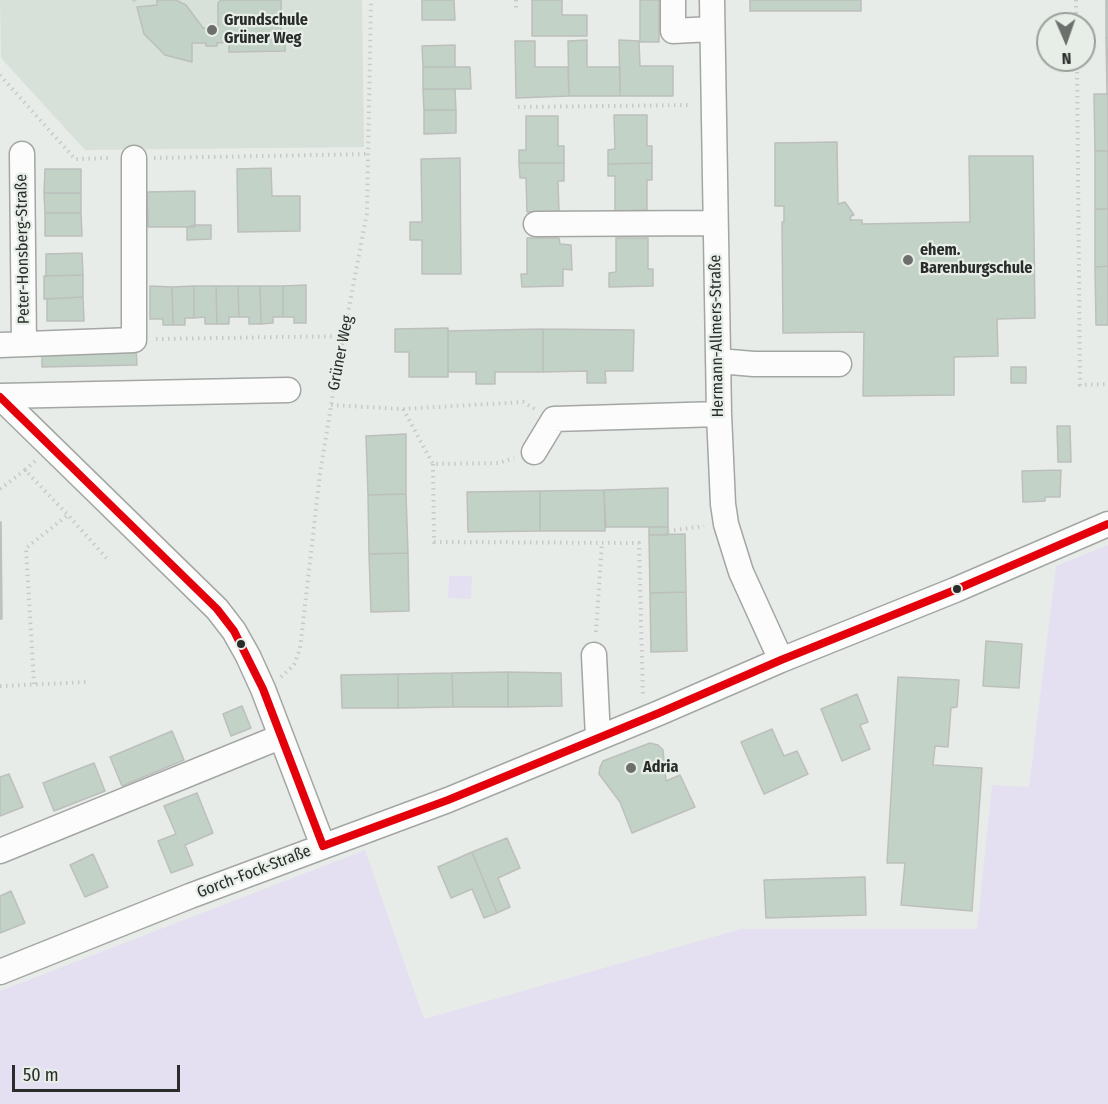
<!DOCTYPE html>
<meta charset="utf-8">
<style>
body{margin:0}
#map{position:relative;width:1108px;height:1104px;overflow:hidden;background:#e8ece8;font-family:"Fira Sans Condensed",sans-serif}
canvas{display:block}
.north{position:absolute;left:1036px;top:12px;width:60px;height:60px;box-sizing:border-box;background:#e6eee7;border:2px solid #9aa09b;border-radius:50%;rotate:178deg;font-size:16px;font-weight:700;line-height:24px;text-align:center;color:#292c2a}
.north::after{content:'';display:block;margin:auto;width:21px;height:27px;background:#6c6f6c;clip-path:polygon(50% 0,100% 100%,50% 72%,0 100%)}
.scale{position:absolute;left:12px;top:1065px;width:168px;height:27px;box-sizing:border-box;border:3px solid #292c2a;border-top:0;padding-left:8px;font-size:18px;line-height:21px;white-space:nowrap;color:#292c2a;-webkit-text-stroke:4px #e6eee7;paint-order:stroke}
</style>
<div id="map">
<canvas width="1108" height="1104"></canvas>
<div class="north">N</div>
<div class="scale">50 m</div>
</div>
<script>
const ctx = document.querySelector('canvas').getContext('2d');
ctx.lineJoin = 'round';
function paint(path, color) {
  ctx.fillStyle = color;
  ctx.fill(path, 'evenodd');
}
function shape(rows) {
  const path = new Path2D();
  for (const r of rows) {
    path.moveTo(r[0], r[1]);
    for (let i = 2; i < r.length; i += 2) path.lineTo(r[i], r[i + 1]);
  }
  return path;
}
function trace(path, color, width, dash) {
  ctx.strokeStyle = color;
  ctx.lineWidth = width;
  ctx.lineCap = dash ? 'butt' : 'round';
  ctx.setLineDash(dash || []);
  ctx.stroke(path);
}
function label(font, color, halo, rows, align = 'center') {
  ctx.font = font + ' "Fira Sans Condensed",sans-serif';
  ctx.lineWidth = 4.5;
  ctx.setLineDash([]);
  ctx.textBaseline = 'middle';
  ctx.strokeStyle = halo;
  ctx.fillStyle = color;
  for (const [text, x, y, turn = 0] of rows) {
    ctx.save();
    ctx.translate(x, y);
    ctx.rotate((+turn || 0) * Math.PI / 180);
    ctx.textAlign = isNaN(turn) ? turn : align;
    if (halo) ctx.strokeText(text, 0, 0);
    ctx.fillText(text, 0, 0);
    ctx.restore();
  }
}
paint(shape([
 [0,0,362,0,364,147,85,150,1,58]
]), '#d7e0d9');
paint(shape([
 [1108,545,1108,1104,0,1104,0,991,365,850,424,1019,741,929,977,929,992,785,1029,787,1056,566],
 [449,576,472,576,471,599,448,598]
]), '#e5e0f1');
const building = shape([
 [157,0,176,0,186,5,203,28,218,28,218,3,221,0,281,0,281,32,285,35,285,51,229,52,229,42,217,43,217,46,206,46,206,43,192,43,192,62,165,55,144,34,137,7,157,5,157,0],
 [422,0,454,0,455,20,422,20,422,0],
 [532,0,562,0,562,15,587,15,587,36,532,36,532,0],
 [640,0,659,0,659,42,640,42,640,0],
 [750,0,861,0,861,11,750,11,750,0],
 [1106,0,1108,0,1108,38,1106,38,1106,0],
 [1106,38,1108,38,1107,94,1106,38],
 [587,40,587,67,620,67,620,96,569,96,568,41,587,40],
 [619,40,639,41,640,66,673,66,673,96,620,96,619,40],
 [515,41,535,41,535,67,568,67,569,96,516,98,515,41],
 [455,45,455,67,423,67,422,46,455,45],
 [423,67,470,67,471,89,423,89,423,67],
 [423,89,455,89,456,110,424,110,423,89],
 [1094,94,1108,94,1108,151,1095,151,1094,94],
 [424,110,456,110,456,133,424,134,424,110],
 [614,115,647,115,647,146,652,146,652,163,608,164,608,150,615,149,614,115],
 [526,116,558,116,558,146,564,146,564,163,519,163,519,150,526,150,526,116],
 [837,142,838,204,845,202,854,215,851,216,850,220,862,220,862,224,970,222,969,156,1033,156,1035,318,997,319,998,356,954,357,954,395,863,396,864,332,783,333,782,222,784,222,784,206,775,206,775,143,837,142],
 [1095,151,1108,151,1108,209,1095,209,1095,151],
 [460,158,461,274,422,274,422,240,410,240,410,222,422,222,421,159,460,158],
 [519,163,564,163,564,181,558,181,559,212,527,212,526,178,520,178,519,163],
 [652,163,652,180,647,180,647,210,615,211,615,176,608,176,608,164,652,163],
 [271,168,272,196,300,196,300,231,238,232,237,169,271,168],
 [45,169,81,169,81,193,44,193,45,169],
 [195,191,195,227,148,227,147,192,195,191],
 [44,193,81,193,81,213,45,213,44,193],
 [1095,209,1108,209,1108,266,1095,267,1095,209],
 [45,213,81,213,82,236,45,236,45,213],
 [196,225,211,225,211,239,187,240,187,227,196,225],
 [527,238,559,238,560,244,571,245,572,270,563,269,563,286,522,287,521,274,527,274,527,238],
 [616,238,648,238,648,269,653,269,653,286,609,287,609,273,616,272,616,238],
 [82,253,83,275,46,276,46,254,82,253],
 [1108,266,1108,325,1096,325,1095,267,1108,266],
 [83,275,83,297,44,299,44,276,83,275],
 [306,285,306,323,294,323,294,317,283,317,283,286,306,285],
 [150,286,172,287,173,325,163,325,163,319,150,319,150,286],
 [194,286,216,286,217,324,205,324,205,317,194,318,194,286],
 [194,286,194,318,185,318,185,325,173,325,172,287,194,286],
 [216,286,238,286,239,317,229,317,229,324,217,324,216,286],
 [238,286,260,286,261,324,249,324,249,317,239,317,238,286],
 [260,286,283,286,283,317,273,317,273,323,261,324,260,286],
 [83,297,84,321,47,321,47,299,83,297],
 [448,328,448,377,409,377,409,352,395,352,395,329,448,328],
 [543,329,543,372,495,372,495,384,476,384,476,372,448,372,448,331,543,329],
 [543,329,634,330,633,371,605,371,606,383,587,383,587,371,543,372,543,329],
 [136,347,137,365,42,367,42,349,136,347],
 [1011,367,1026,367,1026,383,1011,383,1011,367],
 [1057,426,1070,426,1071,462,1058,462,1057,426],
 [406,434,406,494,368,495,366,436,406,434],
 [1061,470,1060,497,1045,497,1045,501,1023,502,1022,471,1061,470],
 [668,488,668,527,606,527,604,490,668,488],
 [604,490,605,531,540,531,540,491,604,490],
 [540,491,540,531,468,532,467,492,540,491],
 [406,494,408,553,369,554,368,495,406,494],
 [1,522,2,619,0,619,0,522,1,522],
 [649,527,668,527,668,535,649,535,649,527],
 [685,534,686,592,650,593,649,535,685,534],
 [408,553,409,611,371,612,369,554,408,553],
 [686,592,687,651,651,652,650,593,686,592],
 [986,641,1022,644,1019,688,983,686,986,641],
 [508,672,561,673,562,706,508,707,508,672],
 [508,672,508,707,453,707,452,673,508,672],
 [452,673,453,707,398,708,398,674,452,673],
 [398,674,398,708,342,708,341,675,398,674],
 [898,677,959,680,957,707,951,708,948,747,935,746,933,765,982,768,972,911,901,905,905,863,887,863,898,677],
 [857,694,868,722,860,725,870,749,842,761,821,709,857,694],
 [242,706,251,728,231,736,223,714,242,706],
 [772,729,784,756,797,751,808,774,764,794,741,742,772,729],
 [172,731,184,760,122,786,110,757,172,731],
 [650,743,658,745,663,750,666,781,680,775,695,807,632,833,620,802,599,774,600,767,603,761,650,743],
 [94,763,105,791,54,811,43,783,94,763],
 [9,774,23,807,0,816,0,777,9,774],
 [197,793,213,833,185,845,193,865,171,873,158,841,176,834,164,806,197,793],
 [507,838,520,868,498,878,510,907,497,913,472,852,507,838],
 [472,852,497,913,484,918,472,889,451,898,438,867,472,852],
 [93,854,108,887,85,897,70,865,93,854],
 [865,877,866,915,766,918,764,880,865,877],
 [11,891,25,923,0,933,0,896,11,891]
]);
paint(building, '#c3d2c6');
trace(building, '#bcbfbc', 1.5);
const minor = shape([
 [673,0,673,31,712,29],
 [712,0,719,414,723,504,726,524,741,572,781,660],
 [22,154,24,344],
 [536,224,715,223],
 [0,345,134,340,134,158],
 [718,361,754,364,839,364],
 [0,396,288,390],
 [0,397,217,609,234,631,248,656,263,689,323,846],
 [534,452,554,419,719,414],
 [594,655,598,738],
 [0,851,280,737],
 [0,972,190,896,448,800,659,713,781,660,955,590,1108,524]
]);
trace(minor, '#a3a6a3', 27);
trace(shape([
 [134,0,134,2],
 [516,0,516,11],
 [1076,0,1076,24],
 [1077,60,1080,385,1108,384],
 [0,75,75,159,111,158],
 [518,107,692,105],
 [154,158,370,154],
 [156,339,344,336],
 [331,405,403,409,523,402,535,409],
 [403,409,433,464,499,463,514,458],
 [433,464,434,542,639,543,643,696],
 [25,470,35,461],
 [0,489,25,470,68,515],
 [668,531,704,526],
 [596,632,602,543],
 [281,677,294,665,300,649,320,474,335,381,367,213,371,0],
 [34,684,26,548,68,515,109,561],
 [0,686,87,682]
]), '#c9c9c9', 4, [1.5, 4.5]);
trace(minor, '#fcfcfc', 24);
trace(shape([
 [0,397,217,609,234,631,263,689,323,846],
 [323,846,448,800,659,713,781,660,955,590,1108,524]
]), '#e3000b', 8);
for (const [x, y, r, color] of [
 [212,30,6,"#6c6f6c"],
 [908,260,6,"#6c6f6c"],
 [957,589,5,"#292c2a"],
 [241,644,5,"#292c2a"],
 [631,768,6,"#6c6f6c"]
]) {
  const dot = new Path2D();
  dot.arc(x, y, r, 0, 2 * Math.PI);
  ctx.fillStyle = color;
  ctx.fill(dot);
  trace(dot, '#e6eee7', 2);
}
label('bold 16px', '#292c2a', '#e6eee7', [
 ["Grundschule",224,21],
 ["Grüner Weg",224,39],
 ["ehem.",920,251],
 ["Barenburgschule",920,269],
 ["Adria",643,768]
], 'left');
label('16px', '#292c2a', '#e6eee7', [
 ["Peter-Honsberg-Straße",23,249,-91],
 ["Hermann-Allmers-Straße",717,336,-91],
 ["Grüner Weg",341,353,-79],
 ["Gorch-Fock-Straße",254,872,-21]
]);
</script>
